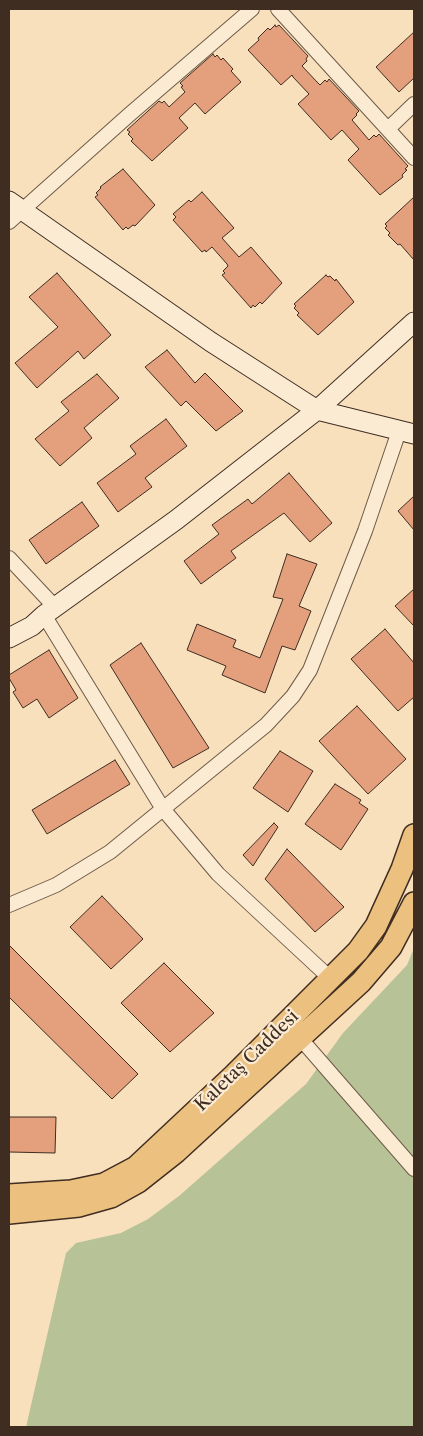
<!DOCTYPE html>
<meta charset="utf-8">
<style>
body{margin:0}
#map{position:relative;width:423px;height:1436px;overflow:hidden;background:#f9e0bc;font-family:"Libre Caslon Text",serif}
canvas{display:block}
.frame{position:absolute;inset:0;border:10px solid #3f2d22;pointer-events:none}
</style>
<div id="map">
<canvas width="423" height="1436"></canvas>
<div class="frame"></div>
</div>
<script>
const ctx = document.querySelector('canvas').getContext('2d');
ctx.lineJoin = 'round';
function paint(path, color) {
  ctx.fillStyle = color;
  ctx.fill(path, 'evenodd');
}
function shape(rows) {
  const path = new Path2D();
  for (const r of rows) {
    path.moveTo(r[0], r[1]);
    for (let i = 2; i < r.length; i += 2) path.lineTo(r[i], r[i + 1]);
  }
  return path;
}
function trace(path, color, width, dash) {
  ctx.strokeStyle = color;
  ctx.lineWidth = width;
  ctx.lineCap = dash ? 'butt' : 'round';
  ctx.setLineDash(dash || []);
  ctx.stroke(path);
}
function label(font, color, halo, rows, align = 'center') {
  ctx.font = font + ' "Libre Caslon Text",serif';
  ctx.lineWidth = 4.5;
  ctx.setLineDash([]);
  ctx.textBaseline = 'middle';
  ctx.strokeStyle = halo;
  ctx.fillStyle = color;
  for (const [text, x, y, turn = 0] of rows) {
    ctx.save();
    ctx.translate(x, y);
    ctx.rotate((+turn || 0) * Math.PI / 180);
    ctx.textAlign = isNaN(turn) ? turn : align;
    if (halo) ctx.strokeText(text, 0, 0);
    ctx.fillText(text, 0, 0);
    ctx.restore();
  }
}
paint(shape([
 [414,948,414,1427,26,1427,66,1253,76,1243,121,1233,148,1219,179,1196,306,1084,343,1033,407,965]
]), '#b7c396');
const building = shape([
 [275,25,276,27,279,25,308,56,306,59,307,61,302,66,318,83,320,85,325,80,327,82,329,79,359,111,356,114,357,115,352,120,369,140,374,135,376,137,379,134,408,166,405,169,407,170,402,175,403,177,380,195,348,160,359,149,342,130,331,140,298,104,309,94,293,77,292,75,281,85,248,50,259,40,258,38,268,28,270,30,275,25],
 [414,32,414,78,399,92,376,67,414,32],
 [213,54,215,57,217,55,221,60,223,58,233,69,231,71,241,82,205,114,195,103,179,118,188,128,152,161,131,141,133,139,128,134,130,132,127,130,159,101,162,103,164,101,169,107,185,92,181,87,183,86,180,83,213,54],
 [123,169,155,205,135,226,133,225,128,229,126,227,123,230,95,197,98,195,96,193,101,188,100,187,123,169],
 [202,192,234,228,222,238,239,257,251,247,282,283,262,304,260,302,255,307,253,305,251,308,222,275,225,273,223,271,228,266,227,264,212,247,206,252,205,250,202,252,173,220,176,217,173,214,189,200,191,202,202,192],
 [414,197,414,260,400,244,398,245,388,235,390,233,385,228,387,226,385,224,414,197],
 [57,273,111,335,84,359,78,351,37,388,15,363,58,327,29,297,57,273],
 [326,275,328,277,330,276,335,281,336,279,354,302,318,335,297,315,299,313,294,308,296,306,294,304,326,275],
 [167,350,195,383,205,373,243,411,216,431,186,401,181,406,145,367,167,350],
 [97,374,119,398,84,428,92,438,60,466,35,439,69,411,61,402,97,374],
 [166,419,187,446,145,478,152,487,118,512,97,483,136,454,130,446,166,419],
 [289,473,332,523,310,542,284,513,231,551,236,558,201,584,184,561,219,534,212,525,248,499,252,504,289,473],
 [414,496,414,530,398,511,414,496],
 [82,502,99,526,46,564,29,540,82,502],
 [287,554,317,564,299,606,311,611,295,650,282,646,265,693,222,675,226,666,187,650,197,624,236,640,233,647,260,658,283,599,273,597,287,554],
 [414,589,414,626,395,606,414,589],
 [385,629,414,663,414,697,398,711,351,659,385,629],
 [141,643,209,748,173,768,110,665,141,643],
 [49,650,78,698,49,718,37,699,23,708,13,692,16,690,9,678,9,675,49,650],
 [357,706,406,759,368,794,319,741,357,706],
 [280,751,313,771,288,812,253,788,280,751],
 [115,760,130,784,47,834,32,810,115,760],
 [335,784,361,800,359,803,368,809,341,850,305,824,335,784],
 [274,823,278,827,253,866,243,855,274,823],
 [287,849,344,907,315,932,265,879,287,849],
 [102,896,143,939,111,969,70,927,102,896],
 [9,945,138,1074,112,1099,9,997,9,945],
 [164,963,214,1013,170,1052,121,1003,164,963],
 [9,1117,56,1117,55,1153,9,1152,9,1117]
]);
paint(building, '#e49f7d');
trace(building, '#3f2d22', 1);
const street = shape([
 [278,9,414,158],
 [388,129,414,104],
 [9,222,130,114,252,9],
 [9,558,55,607],
 [44,615,163,809,218,874,331,979],
 [9,905,56,885,110,852,266,725,293,696,310,670,365,531,399,431],
 [300,1038,414,1169]
]);
const secondary = shape([
 [9,201,211,342,317,410,414,434],
 [9,638,32,626,44,615,176,520,317,410,414,322]
]);
const primary = shape([
 [9,1195,71,1191,104,1184,136,1167,233,1076,358,951,376,926,402,869,414,835],
 [9,1213,79,1206,111,1197,138,1182,176,1152,361,982,391,947,414,903]
]);
trace(street, '#6e5a48', 16);
trace(secondary, '#3f2d22', 21);
trace(primary, '#3f2d22', 24);
trace(street, '#fbebd3', 14);
trace(secondary, '#fbebd3', 19);
trace(primary, '#ecc07e', 21);
label('18px', '#3f2d22', '#fbebd3', [
 ["Kaletaş Caddesi",247,1061,-44]
]);
</script>
